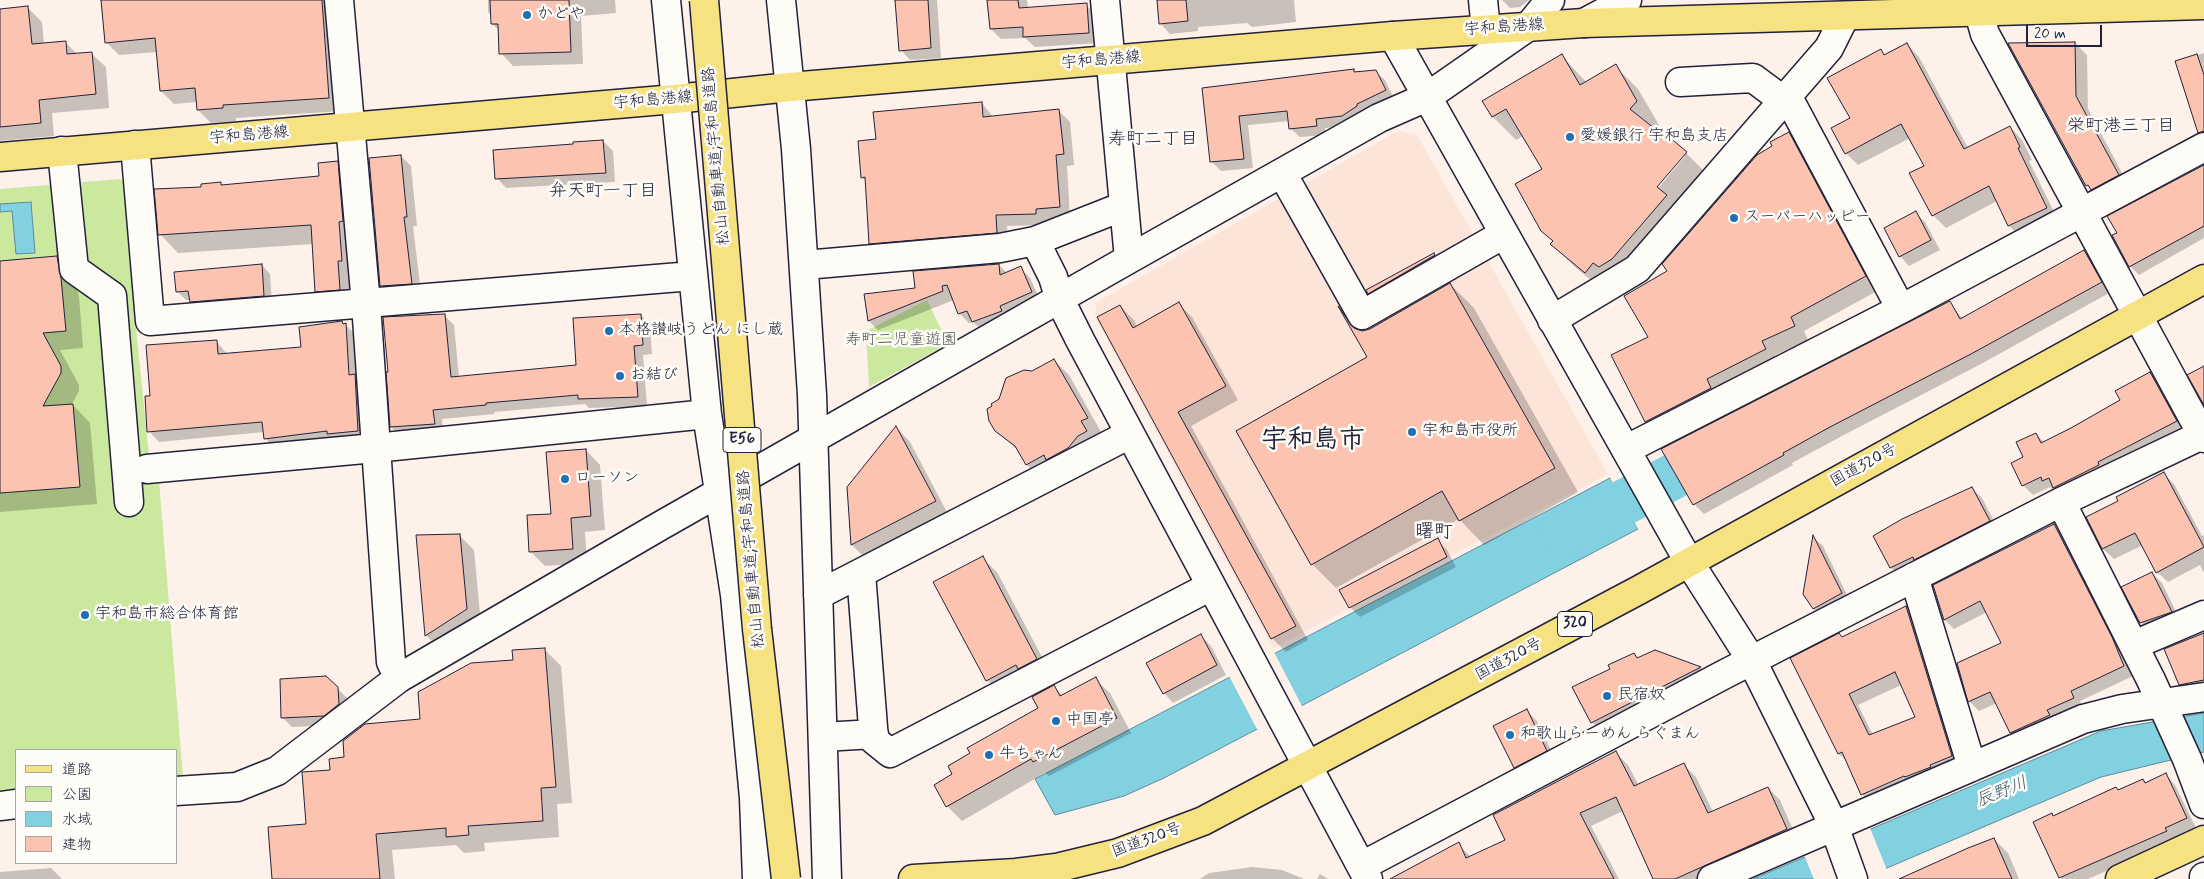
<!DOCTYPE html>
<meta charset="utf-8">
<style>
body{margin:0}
#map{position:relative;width:2204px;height:879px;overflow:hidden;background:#fdf1e9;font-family:Mynerve,"Klee One",sans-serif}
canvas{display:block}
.legend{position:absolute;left:15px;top:749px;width:162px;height:115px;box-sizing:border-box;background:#fdfcf7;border:1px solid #a5a5ac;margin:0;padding:6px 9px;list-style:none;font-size:15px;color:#22223b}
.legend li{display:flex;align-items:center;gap:10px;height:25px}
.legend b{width:25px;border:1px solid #a5a5ac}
.scale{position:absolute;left:2026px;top:25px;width:76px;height:22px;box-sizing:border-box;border:2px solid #22223b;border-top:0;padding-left:6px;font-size:15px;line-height:18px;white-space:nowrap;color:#22223b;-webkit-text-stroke:4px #fdfcf7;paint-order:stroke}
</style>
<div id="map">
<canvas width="2204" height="879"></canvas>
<ul class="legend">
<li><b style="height:6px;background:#f7e281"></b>道路</li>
<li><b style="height:14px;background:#cbe89f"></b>公園</li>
<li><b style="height:14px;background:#82d1e0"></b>水域</li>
<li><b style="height:14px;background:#fcc4b0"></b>建物</li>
</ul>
<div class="scale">20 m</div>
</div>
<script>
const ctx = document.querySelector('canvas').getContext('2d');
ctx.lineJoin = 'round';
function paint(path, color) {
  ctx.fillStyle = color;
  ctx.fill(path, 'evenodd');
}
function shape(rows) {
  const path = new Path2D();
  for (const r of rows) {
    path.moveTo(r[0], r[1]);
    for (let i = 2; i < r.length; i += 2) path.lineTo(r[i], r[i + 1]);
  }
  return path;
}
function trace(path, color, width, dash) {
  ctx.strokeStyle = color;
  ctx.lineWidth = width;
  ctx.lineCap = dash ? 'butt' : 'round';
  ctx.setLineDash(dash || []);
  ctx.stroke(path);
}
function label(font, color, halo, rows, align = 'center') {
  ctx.font = font + ' Mynerve,"Klee One",sans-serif';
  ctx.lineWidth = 5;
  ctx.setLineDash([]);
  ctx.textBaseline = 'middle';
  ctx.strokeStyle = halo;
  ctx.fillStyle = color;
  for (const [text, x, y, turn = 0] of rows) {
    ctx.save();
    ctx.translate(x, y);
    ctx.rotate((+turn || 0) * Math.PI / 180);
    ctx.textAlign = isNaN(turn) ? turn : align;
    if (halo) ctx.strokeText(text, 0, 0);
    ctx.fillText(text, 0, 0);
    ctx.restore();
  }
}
paint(shape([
 [1398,131,1417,135,1608,474,1273,648,1095,317,1097,302]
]), '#fde4d8');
paint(shape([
 [120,179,127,185,137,338,149,456,159,480,183,778,176,779,176,750,16,750,16,792,0,794,0,189],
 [927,300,948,344,869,387,866,331]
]), '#cbe89f');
const water = shape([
 [31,202,35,253,16,254,12,211,0,212,0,204,31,202],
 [1610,478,1638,529,1164,778,1124,796,1055,815,1035,779,1610,478],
 [2204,713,2204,752,2101,777,1861,879,1753,879,2101,731,2204,713]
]);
paint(water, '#82d1e0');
trace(water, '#5c8b9e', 1);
paint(shape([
 [1612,477,1640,528,1638,529,1610,478],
 [1273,650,1303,708,1258,731,1228,674],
 [1870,828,1887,870,1864,879,1814,879,1804,855]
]), '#fdf1e9');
paint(shape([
 [103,0,334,0,342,111,236,118,236,121,211,123,198,110,197,102,174,104,161,91,157,52,119,55,106,42],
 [488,0,615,0,616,13,581,16,583,64,513,66,501,53,500,31,492,24,492,16,488,12],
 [897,0,937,0,941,58,910,60,901,50],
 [989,0,1027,0,1028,9,1086,5,1097,15,1099,43,1035,47,1025,38,1001,39,991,29],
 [1158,0,1294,0,1296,22,1252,27,1247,23,1198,27,1198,31,1170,34,1160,23],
 [1502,0,1529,0,1520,7,1510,8],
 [28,8,42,22,44,44,65,42,78,55,92,54,106,67,109,108,52,113,54,136,0,141,0,11],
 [2075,43,2087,55,2088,109,2130,188,2100,198,2087,185,2010,44],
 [1907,44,1919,57,1968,148,2010,127,2022,140,2032,160,2029,161,2058,220,2022,238,2009,226,1997,201,1946,228,1933,215,1925,167,1910,138,1858,165,1846,153,1852,118,1881,51,1886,56],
 [2204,53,2204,130,2176,62],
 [1562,56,1587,83,1615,66,1638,89,1659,125,1654,130,1686,153,1709,176,1609,295,1575,267,1552,244,1554,242,1542,231,1544,170,1523,136,1516,140,1493,117,1484,101],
 [1683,155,1685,156,1654,193,1652,191],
 [1375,71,1385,80,1394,99,1352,125,1325,128,1326,135,1300,137,1290,128,1290,121,1248,125,1253,168,1221,171,1211,161,1203,89,1320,73],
 [982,103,993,117,1058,110,1070,122,1074,165,1067,166,1070,218,1047,220,1047,225,1007,226,1008,244,881,255,870,243,866,181,862,177,877,140],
 [1789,133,1802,147,1879,290,1804,331,1808,340,1775,355,1779,363,1660,435,1646,422,1613,355,1650,337,1668,272],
 [603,141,613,151,615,182,506,188,497,178,574,145],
 [401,156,411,166,417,226,413,226,421,293,391,295,381,286],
 [337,162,356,181,358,308,335,310,317,291,313,244,178,253,160,234,203,188,221,184,224,186,320,177],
 [2204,166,2204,238,2139,275,2130,266,2118,233],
 [1916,213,1925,222,1940,250,1909,266,1900,256],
 [2084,252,2094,262,2111,292,1981,364,1840,437,1792,463,1793,465,1704,514,1694,504,1949,302,1963,319],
 [1433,254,1452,273,1388,312,1369,293],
 [56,257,74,275,79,297,83,348,60,350,79,385,79,391,72,404,90,423,97,504,0,512,0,262],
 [262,265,270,274,272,304,199,310,191,300,186,300,178,292],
 [999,265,1007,273,1020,268,1030,278,1041,302,983,331,973,322,969,323,959,313,954,300,878,330,869,321,865,295,916,289],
 [1450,284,1474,308,1578,492,1484,545,1459,519,1336,588,1312,564,1368,357,1343,313,1362,332,1370,330],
 [1179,304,1192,317,1238,400,1191,426,1308,640,1286,652,1272,638,1099,318,1120,306,1134,320,1137,327],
 [444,315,454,325,459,377,577,366,641,315,650,325,652,354,643,355,647,406,589,408,585,404,494,412,495,414,442,419,443,433,401,436,391,427],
 [342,322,356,335,368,441,275,448,265,438,264,432,159,442,149,431,152,397,216,341,227,354,302,348],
 [1054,360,1069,375,1101,432,1095,436,1100,446,1041,479,1027,465,1020,452,996,431,1000,400,1032,372],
 [2150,373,2160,383,2186,431,2064,497,2056,489,2053,490,2050,487,2033,495,2023,485,2025,458,2036,434,2044,442,2122,400],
 [896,427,910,442,949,516,866,559,852,545,848,487],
 [586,450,600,465,605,530,585,532,587,563,545,566,530,551],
 [2164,474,2174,484,2202,536,2204,535,2204,573,2200,565,2168,582,2157,572,2143,545,2114,559,2103,549,2088,518,2120,502],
 [1972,488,1982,498,1999,531,1901,577,1891,568,1875,536],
 [2054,526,2064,536,2121,648,2133,676,2080,701,2083,708,2021,742,2011,733,1997,703,1979,711,1969,701,2003,643,1987,612,1954,629,1945,620,1934,586],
 [459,535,474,550,481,624,440,650,426,635],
 [1814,538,1823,546,1851,603,1823,618,1814,609],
 [1437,540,1447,550,1456,567,1360,617,1350,607],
 [982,558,997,572,1051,674,1001,694,987,680],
 [2152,573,2162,583,2181,622,2151,632,2141,622],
 [1906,607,1917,618,1962,766,1873,805,1862,794,1849,763,1839,754,1792,659,1843,638],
 [1901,685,1916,718,1873,735,1858,705],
 [2204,633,2204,692,2191,695,2180,684],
 [1201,636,1211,646,1226,675,1173,703,1164,693],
 [544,649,561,666,572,803,557,804,559,837,484,843,485,851,464,853,456,845,392,850,395,879,273,879,307,825,332,771,346,759,421,720,514,661],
 [1655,651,1701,668,1709,676,1600,731,1592,722,1611,669,1634,655,1638,659],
 [1095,679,1110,693,1131,733,1049,776,1045,773,962,821,947,806,1040,708,1054,687,1063,696],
 [337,688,347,698,348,714,334,725,292,727,282,717],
 [1527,711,1537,721,1556,761,1524,777,1515,767],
 [1616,753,1628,765,1639,786,1684,765,1696,777,1713,812,1768,788,1780,800,1798,841,1713,879,1654,879,1623,811,1591,826,1619,879,1405,879,1458,844,1471,857,1506,841],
 [2166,775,2175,785,2196,828,2174,838,2176,841,2088,879,2062,879,2060,877,2052,815,2054,817,2143,780,2147,784],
 [1994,839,2008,853,2019,879,1902,879],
 [1252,867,1282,870,1304,879,1200,879,1209,873],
 [51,868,62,879,0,879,0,872],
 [1320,874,1328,879,1317,879]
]), '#0003');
trace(shape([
 [1566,533,1674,476]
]), '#82d1e0', 46);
const building = shape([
 [101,0,322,0,329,98,223,105,223,108,197,110,195,88,160,91,155,38,105,43,101,0],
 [490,0,569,0,571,52,499,54,498,24,491,24,490,0],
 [895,0,928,0,931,48,899,51,895,0],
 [987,0,1018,0,1019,8,1087,3,1089,33,1023,37,1023,27,990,29,987,0],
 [1157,0,1186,0,1188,21,1159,24,1157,0],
 [28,6,32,44,66,41,67,54,92,52,96,94,39,100,41,123,0,127,0,9,28,6],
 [2075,42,2076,96,2119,175,2091,190,2088,185,2086,186,2008,43,2075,42],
 [1907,43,1964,149,2010,126,2020,147,2018,148,2047,208,2008,226,1989,186,1932,216,1909,173,1924,166,1901,124,1845,154,1831,128,1850,118,1827,78,1881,49,1884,55,1907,43],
 [1562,54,1580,85,1616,64,1637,101,1630,109,1665,137,1667,135,1687,152,1657,187,1667,195,1612,259,1599,267,1593,263,1585,273,1550,244,1553,241,1541,231,1515,184,1542,169,1506,109,1492,117,1482,101,1562,54],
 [2197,54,2204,75,2204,131,2198,133,2175,61,2197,54],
 [1354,69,1354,72,1376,70,1386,90,1357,104,1357,106,1342,116,1316,119,1317,126,1289,129,1287,111,1239,116,1244,159,1210,162,1202,88,1354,69],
 [982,102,983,117,1059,109,1064,154,1056,155,1060,207,1036,209,1036,214,996,215,997,233,869,244,865,177,861,178,858,141,876,139,873,112,982,102],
 [1789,132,1866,276,1791,317,1795,326,1762,341,1766,349,1707,379,1711,388,1645,422,1611,355,1648,337,1624,296,1667,271,1662,264,1757,155,1772,146,1770,142,1789,132],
 [603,140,606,173,495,179,493,150,573,144,573,142,603,140],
 [401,155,407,217,404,217,412,284,380,286,369,158,401,155],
 [338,161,343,221,339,222,342,261,338,261,340,290,315,292,311,225,158,235,154,189,201,187,201,184,221,182,221,185,319,176,318,163,338,161],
 [2204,165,2204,226,2129,267,2112,235,2117,233,2107,216,2204,165],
 [1916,211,1931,240,1899,257,1884,228,1916,211],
 [2084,250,2102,282,1971,354,1830,427,1783,453,1784,455,1693,505,1661,449,1950,301,1960,319,2084,250],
 [1434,253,1435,255,1368,294,1366,290,1434,253],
 [57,256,61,278,66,331,43,333,61,366,61,373,43,406,73,404,80,487,0,493,0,261,57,256],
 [262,264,264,296,190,302,188,291,176,292,174,272,262,264],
 [999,264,1000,275,1021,266,1032,292,1000,306,1002,311,972,322,967,311,958,314,947,285,942,286,943,291,868,321,864,294,915,288,913,271,999,264],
 [1450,283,1555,468,1459,521,1442,491,1311,565,1236,431,1367,357,1338,306,1354,328,1362,331,1370,329,1450,283],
 [1179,302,1226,386,1178,412,1296,626,1271,639,1097,317,1120,305,1133,328,1179,302],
 [445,314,451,377,576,365,573,318,641,314,643,345,634,346,638,397,578,399,578,395,486,403,486,405,433,410,435,424,390,427,386,372,388,372,383,317,445,314],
 [342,321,343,324,346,323,349,375,355,374,358,431,327,434,327,431,264,439,262,422,147,432,145,396,150,396,146,345,217,340,218,354,301,347,299,327,342,321],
 [1054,359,1088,418,1081,421,1087,431,1078,436,1068,448,1046,460,1044,455,1026,465,1015,446,995,431,989,421,987,409,992,406,991,404,999,399,1006,378,1024,370,1032,371,1054,359],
 [2204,366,2204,405,2187,375,2204,366],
 [2150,372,2177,421,2098,462,2099,465,2053,488,2049,478,2042,481,2041,477,2022,486,2011,463,2023,457,2016,442,2036,433,2041,443,2071,428,2120,400,2115,391,2150,372],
 [896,426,936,501,851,545,847,487,896,426],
 [586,449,591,516,571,518,573,549,529,552,527,515,551,514,546,452,586,449],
 [2164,472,2204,547,2156,573,2135,533,2102,549,2086,517,2118,501,2116,497,2164,472],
 [1972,487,1990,521,1914,560,1913,557,1890,568,1873,536,1902,519,1972,487],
 [2054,524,2112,637,2124,666,2071,691,2074,698,2047,710,2050,715,2010,733,1990,692,1968,702,1957,663,2001,643,1980,601,1944,620,1933,585,2054,524],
 [460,534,467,609,425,636,416,535,460,534],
 [1813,535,1842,593,1813,609,1803,594,1813,535],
 [1438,538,1447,557,1349,608,1339,590,1438,538],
 [983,556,1037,659,1018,669,1016,665,986,681,933,582,983,556],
 [2152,572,2172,612,2140,623,2121,587,2152,572],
 [1906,606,1952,756,1930,765,1931,767,1905,777,1904,776,1861,795,1842,752,1838,754,1790,658,1839,633,1842,637,1906,606],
 [1895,672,1915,717,1869,735,1849,694,1895,672],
 [2204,633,2204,680,2179,685,2164,649,2204,633],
 [1201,634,1217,665,1163,694,1146,663,1201,634],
 [545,648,556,787,541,788,543,821,468,826,469,835,446,837,446,828,376,834,380,879,272,879,268,827,306,824,302,772,330,770,329,759,344,757,343,741,365,724,420,719,418,692,471,663,513,660,512,650,545,648],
 [1655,650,1701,667,1591,723,1572,687,1610,669,1608,665,1634,653,1637,658,1655,650],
 [326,676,338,687,339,704,324,716,281,718,280,679,326,676],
 [1096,677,1117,718,1033,762,1031,759,946,807,934,785,952,774,948,766,970,753,967,748,1038,708,1032,697,1054,685,1060,696,1096,677],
 [1527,709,1547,751,1514,768,1493,726,1527,709],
 [1616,751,1634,786,1684,763,1708,813,1768,787,1787,829,1675,879,1653,879,1616,797,1580,813,1614,879,1390,879,1459,842,1466,858,1505,840,1493,815,1616,751],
 [2166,773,2187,818,2165,828,2167,831,2059,878,2033,822,2052,813,2053,816,2116,787,2118,790,2143,779,2145,783,2166,773],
 [1994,838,2012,879,1899,879,1968,848,1994,838]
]);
paint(building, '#fcc4b0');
trace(building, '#22223b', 1);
const minor = shape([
 [339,0,366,304,391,662,399,678],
 [666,0,707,414,735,595,754,798,757,879],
 [781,0,796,149,812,395,827,879],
 [1105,0,1129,259],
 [1483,0,1486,30],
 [1979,13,1985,34,2204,438],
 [1584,23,1627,0],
 [1393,36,1689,562,1752,661,1834,826,1853,879],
 [1680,82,1753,78,1784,101],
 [1788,97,1901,309],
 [135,145,150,321,692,276],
 [62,151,74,269,112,296,129,502],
 [1282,173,1362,315,1504,234],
 [1035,241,1053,277,1060,300,1080,340,1368,879],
 [805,265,1000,248,1035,241,1124,206],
 [1552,320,1637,269,1829,48,1845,16],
 [1627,449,1901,309,2204,147],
 [147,469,375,448,707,414],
 [2061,502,2151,680,2187,759,2204,804],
 [861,573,874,740,890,753,1211,586],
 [1914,577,1972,767],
 [818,595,1130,434],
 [2134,645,2204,615],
 [823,737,874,734],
 [176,791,237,787,277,771,399,678,660,526,1129,259,1379,118,1427,97,1529,26,1550,0],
 [0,806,16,804],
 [1362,866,1725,674,2061,502,2204,434],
 [1712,879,2083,719,2122,709,2204,697],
 [2204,879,2204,877]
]);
const major = shape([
 [0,157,675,99,790,87,1393,36,1584,23,2204,5],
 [2120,879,2204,840]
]);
const highway = shape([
 [913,879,1016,873,1056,868,1118,853,1203,821,1639,590,2204,279]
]);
trace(minor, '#22223b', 31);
trace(major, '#22223b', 31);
trace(highway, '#22223b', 31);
trace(minor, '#fdfcf7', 28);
trace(major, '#f7e281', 28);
trace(highway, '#f7e281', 28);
const highwayBridge = shape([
 [704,0,757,629,786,879]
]);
trace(highwayBridge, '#22223b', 31, []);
trace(highwayBridge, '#f7e281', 28);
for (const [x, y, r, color] of [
 [527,15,5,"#1f6fb2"],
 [1570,137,5,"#1f6fb2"],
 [1734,218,5,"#1f6fb2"],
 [609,331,5,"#1f6fb2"],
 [620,376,5,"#1f6fb2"],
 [1412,432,5,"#1f6fb2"],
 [565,479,5,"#1f6fb2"],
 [85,615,5,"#1f6fb2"],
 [1607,696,5,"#1f6fb2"],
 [1056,721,5,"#1f6fb2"],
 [1510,735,5,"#1f6fb2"],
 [989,755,5,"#1f6fb2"]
]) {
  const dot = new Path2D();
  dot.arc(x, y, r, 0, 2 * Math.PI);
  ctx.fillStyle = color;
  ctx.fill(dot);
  trace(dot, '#fdfcf7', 2);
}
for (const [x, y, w] of [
 [742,440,38],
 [1575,624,35]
]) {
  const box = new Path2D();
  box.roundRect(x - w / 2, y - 12.5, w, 25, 4);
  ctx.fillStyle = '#fdfcf7';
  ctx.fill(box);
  trace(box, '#22223b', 1);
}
label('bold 15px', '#22223b', null, [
 ["E56",742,440],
 ["320",1575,624]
]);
label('16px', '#22223b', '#fdfcf7', [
 ["かどや",537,15],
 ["愛媛銀行 宇和島支店",1580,137],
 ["スーパーハッピー",1744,218],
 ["本格讃岐うどん にし蔵",619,331],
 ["お結び",630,376],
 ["宇和島市役所",1422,432],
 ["ローソン",575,479],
 ["宇和島市総合体育館",95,615],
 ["民宿奴",1617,696],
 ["中国亭",1066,721],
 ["和歌山らーめん らぐまん",1520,735],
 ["牛ちゃん",999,755]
], 'left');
label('16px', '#22223b', '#fdfcf7', [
 ["宇和島港線",1504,28,-4],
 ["宇和島港線",1101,61,-5],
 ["宇和島港線",653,101,-5],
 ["宇和島港線",249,136,-5],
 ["松山自動車道;宇和島道路",717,156,-95],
 ["国道320号",1864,466,-29],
 ["松山自動車道;宇和島道路",752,559,-95],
 ["国道320号",1509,660,-28],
 ["国道320号",1147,841,-20]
]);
label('16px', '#555d59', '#fdfcf7', [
 ["寿町二児童遊園",901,341]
]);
label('18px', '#22223b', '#fdfcf7', [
 ["栄町港三丁目",2121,127],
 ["寿町二丁目",1153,140],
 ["弁天町一丁目",603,192]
]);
label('italic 18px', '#445f75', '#fdfcf7', [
 ["辰野川",2002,793,-22]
]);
label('19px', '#22223b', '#fdfcf7', [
 ["曙町",1434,533]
]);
label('bold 26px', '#22223b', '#fdfcf7', [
 ["宇和島市",1313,442]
]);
</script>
